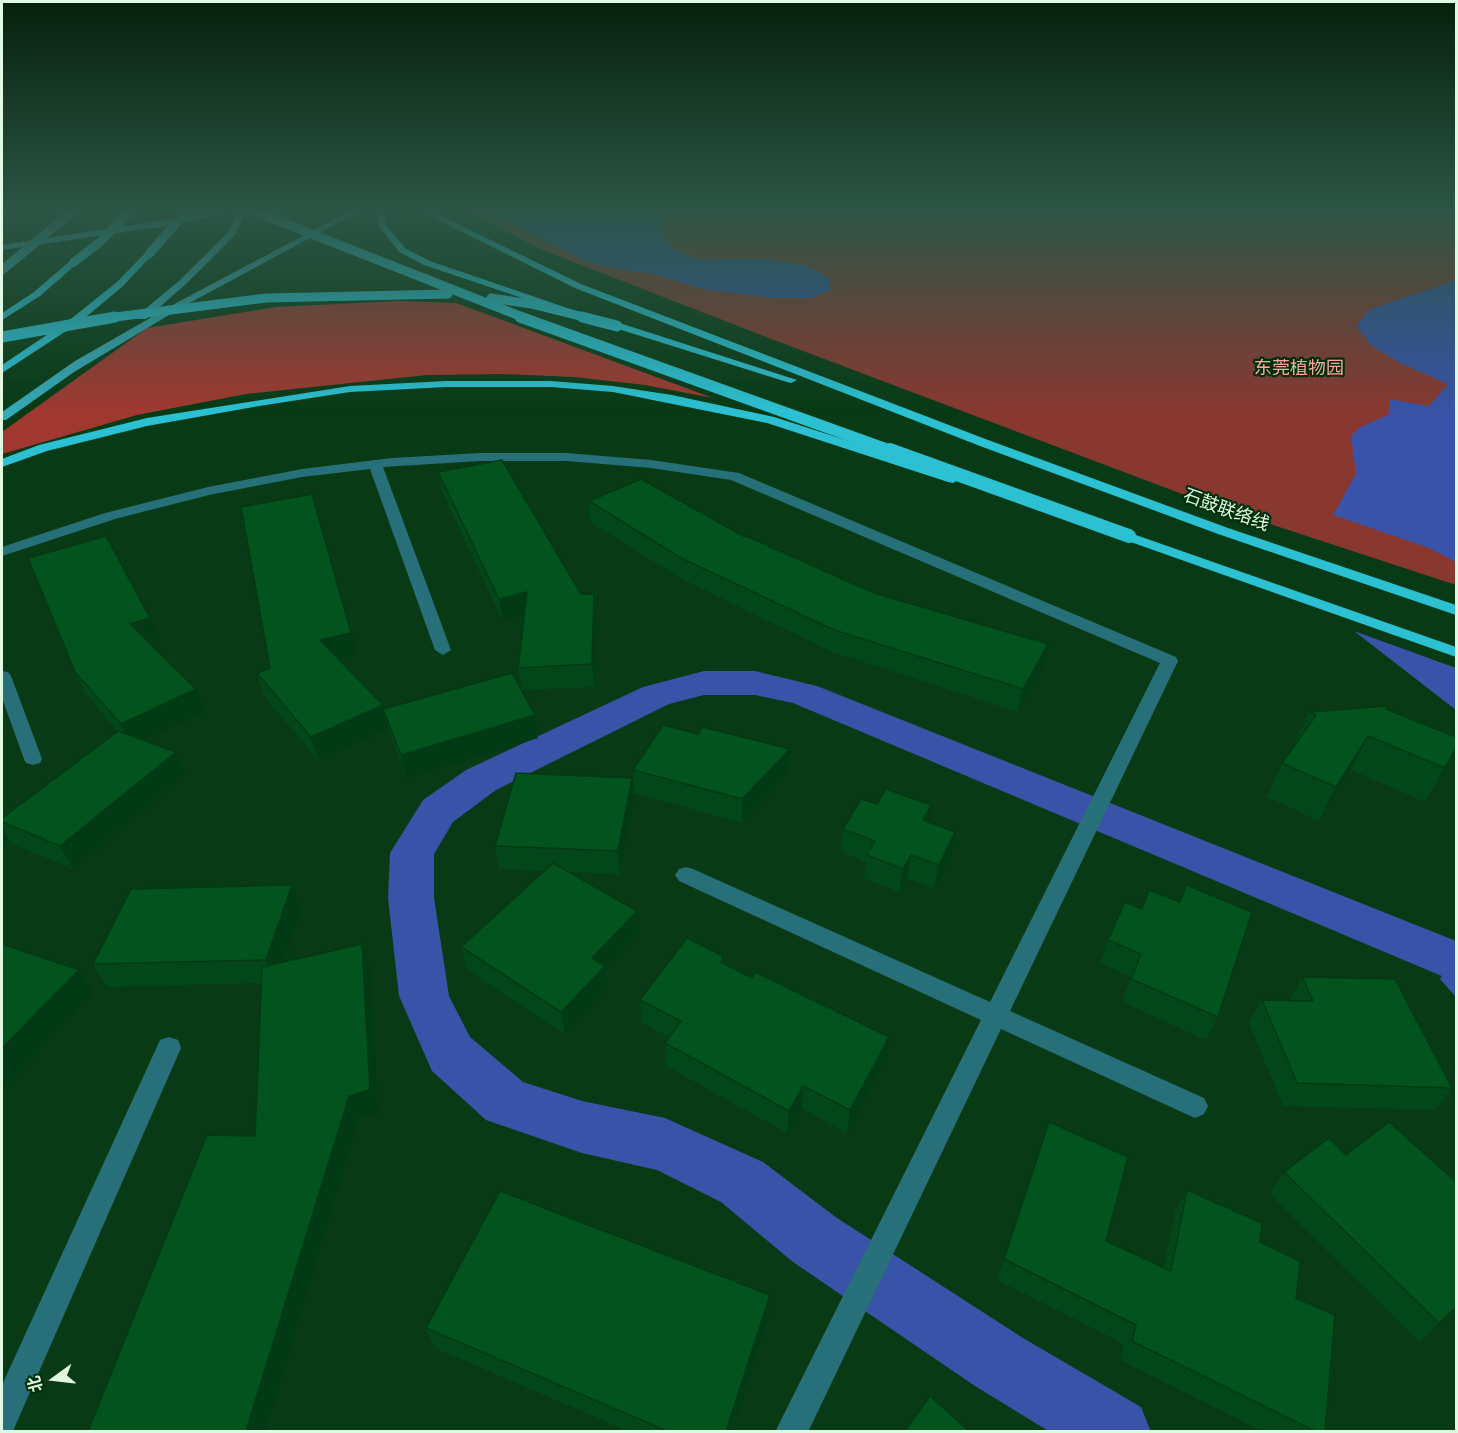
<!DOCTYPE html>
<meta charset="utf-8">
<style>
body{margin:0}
#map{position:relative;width:1458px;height:1433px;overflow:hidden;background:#083a15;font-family:"Sofia Sans Condensed","Noto Sans SC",sans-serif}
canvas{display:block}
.frame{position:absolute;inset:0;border:3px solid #e0f9e2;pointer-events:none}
.north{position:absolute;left:24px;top:1349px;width:60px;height:60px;-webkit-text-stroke:4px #00300b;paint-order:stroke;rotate:255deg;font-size:16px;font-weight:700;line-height:24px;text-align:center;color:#e0f9e2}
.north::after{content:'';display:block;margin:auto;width:21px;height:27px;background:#e0f9e2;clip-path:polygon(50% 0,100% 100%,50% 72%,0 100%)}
</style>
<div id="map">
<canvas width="1458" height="1433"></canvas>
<div class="frame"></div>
<div class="north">北</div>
</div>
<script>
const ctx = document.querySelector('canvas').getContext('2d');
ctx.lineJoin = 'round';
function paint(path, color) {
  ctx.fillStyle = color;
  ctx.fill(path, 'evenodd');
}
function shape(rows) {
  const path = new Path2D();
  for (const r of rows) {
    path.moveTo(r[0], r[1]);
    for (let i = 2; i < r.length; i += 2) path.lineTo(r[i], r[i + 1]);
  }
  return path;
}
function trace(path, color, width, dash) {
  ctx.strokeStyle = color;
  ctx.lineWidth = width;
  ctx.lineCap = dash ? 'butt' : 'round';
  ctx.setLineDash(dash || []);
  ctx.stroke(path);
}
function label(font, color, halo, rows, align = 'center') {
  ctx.font = font + ' "Sofia Sans Condensed","Noto Sans SC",sans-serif';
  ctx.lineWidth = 4.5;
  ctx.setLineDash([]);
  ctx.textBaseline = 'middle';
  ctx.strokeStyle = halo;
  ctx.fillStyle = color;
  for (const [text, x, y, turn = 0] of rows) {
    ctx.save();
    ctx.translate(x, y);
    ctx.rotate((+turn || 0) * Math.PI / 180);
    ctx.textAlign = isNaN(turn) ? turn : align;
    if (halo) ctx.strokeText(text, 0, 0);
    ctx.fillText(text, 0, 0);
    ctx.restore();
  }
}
paint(shape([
 [470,212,1456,212,1456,585,1206,503,774,340,540,249]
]), '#893830');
paint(shape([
 [399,301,456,303,713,398,645,385,574,377,502,374,427,375,246,394,137,415,2,454,2,432,147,328,276,307]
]), '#a03830');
paint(shape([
 [490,212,668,212,663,234,675,250,700,260,757,258,808,266,829,278,831,290,810,298,772,298,703,289,655,274,622,270,587,262,534,235,492,217],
 [1456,280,1456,562,1429,548,1333,515,1356,474,1351,436,1359,428,1389,414,1389,399,1429,406,1448,384,1402,364,1372,346,1356,326,1370,309],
 [1354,631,1456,668,1456,710],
 [1456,953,1456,997,1440,979]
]), '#3853a7');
paint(shape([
 [704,671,755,671,817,686,1456,941,1456,982,793,703,755,695,704,695,669,704,496,790,453,822,434,854,434,898,449,996,470,1037,523,1082,582,1101,665,1118,763,1162,837,1218,1023,1338,1141,1407,1151,1432,1050,1432,975,1386,793,1262,721,1202,657,1170,582,1153,486,1120,432,1071,399,996,388,898,390,853,423,800,466,770,643,687,704,671]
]), '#3853a7');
paint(shape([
 [480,453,566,453,651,460,739,473,1176,657,1178,661,1010,1011,1204,1098,1208,1106,1204,1114,1195,1118,1186,1114,1001,1029,808,1432,775,1432,981,1020,679,881,675,875,679,869,686,867,693,869,990,1002,1160,663,731,480,651,468,566,461,480,461,383,467,451,650,443,655,435,650,370,469,302,477,209,495,115,519,2,556,2,547,105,513,208,487,302,469,392,458,480,453],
 [2,671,8,672,11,676,42,759,40,763,33,765,26,763,24,759,2,698,2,671],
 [169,1037,178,1040,181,1048,13,1431,2,1432,2,1385,160,1040,169,1037]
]), '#277079');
paint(shape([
 [215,212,232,212,159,227,2,250,2,245,215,212],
 [239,212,247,212,234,236,186,284,146,319,138,319,138,315,180,280,227,233,239,212],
 [348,212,358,212,184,306,74,372,6,420,2,420,2,412,75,361,178,302,348,212]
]), '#36a9b8');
paint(shape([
 [377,212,385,212,387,226,405,248,430,261,576,311,567,313,424,265,399,252,379,226,377,212],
 [422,212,433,212,581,284,988,440,1228,528,1456,605,1456,615,1218,534,980,446,575,288,422,212],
 [146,252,153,254,123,286,80,322,2,373,2,365,72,318,117,282,146,252],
 [71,260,79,262,40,296,2,320,2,313,34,292,71,260],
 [596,318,604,318,797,380,791,383,787,382,596,322,596,318],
 [446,381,551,381,613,386,672,395,774,417,958,476,960,479,953,483,948,482,767,423,613,392,551,387,446,387,350,392,259,406,147,426,47,451,2,467,2,459,39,445,147,418,350,386,446,381],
 [1113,527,1456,647,1456,657,1108,534,1106,531,1113,527]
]), '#2bc1d3');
trace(shape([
 [2,270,72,212]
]), '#36a9b8', 9);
trace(shape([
 [256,212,525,318],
 [149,254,186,212],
 [74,262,100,242,129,212],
 [491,298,531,304,588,318],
 [107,318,266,298,448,294]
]), '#2bc1d3', 9);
trace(shape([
 [520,317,895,452],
 [582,317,617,326],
 [2,337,115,317]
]), '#2bc1d3', 11);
trace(shape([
 [890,450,1129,536]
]), '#2bc1d3', 14);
paint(shape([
 [438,472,581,594,596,615,594,687,522,690,518,668,525,615,502,620,442,492],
 [589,501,745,537,874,593,1048,644,1043,667,1018,712,832,652,682,579,590,522],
 [28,558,159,639,149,643,205,712,144,740,176,752,186,775,73,869,12,844,2,826,2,818,117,731,86,694,75,672],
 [357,655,339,659,383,705,384,708,538,738,407,778,388,728,318,760,264,696,257,673],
 [1386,709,1456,747,1425,802,1351,770,1319,821,1267,797,1282,763,1294,745,1309,712],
 [698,734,790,749,788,772,742,823,634,793,633,770],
 [632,778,633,801,620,874,569,872,637,911,639,934,605,970,608,989,565,1035,467,970,461,947,544,871,499,869,495,846],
 [928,822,951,856,934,889,907,878,899,892,864,878,866,862,841,852,843,829],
 [292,885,301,909,283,962,370,967,378,1113,359,1118,266,1431,88,1431,255,1136,261,983,107,987,93,964],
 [1186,885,1218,1017,1206,1040,1122,1002,1131,977,1100,963,1108,940,1142,909,1179,902],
 [723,963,886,1060,847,1133,802,1109,787,1133,666,1066,665,1043,669,1037,642,1023,640,1000],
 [1302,977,1452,1088,1435,1110,1283,1106,1249,1023,1262,1000,1290,1001],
 [1049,1122,1106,1241,1164,1268,1175,1212,1187,1190,1260,1242,1296,1298,1325,1431,1261,1431,1120,1360,1124,1344,997,1280],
 [1346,1155,1456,1308,1419,1342,1270,1194,1284,1172],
 [770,1295,769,1315,732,1431,628,1431,435,1348,426,1328]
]), '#024719');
paint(shape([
 [527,592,530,614,502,620,499,599],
 [594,594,596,615,594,687,592,664],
 [150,618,159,639,140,646,130,624],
 [351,633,357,655,327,662,320,640],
 [1048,644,1043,667,1018,712,1023,689],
 [196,689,205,712,131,746,121,724],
 [383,705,388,728,318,760,311,737],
 [535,715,538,738,407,778,401,755],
 [1368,736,1351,770,1319,821,1336,787],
 [790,749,788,772,742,823,742,799],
 [176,752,186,775,73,869,60,846],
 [632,778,633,801,620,874,618,851],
 [931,805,927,828,923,820],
 [2,829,9,841,2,849],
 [955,832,951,856,934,889,939,865],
 [911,855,907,878,899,892,903,869],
 [292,885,301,909,276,983,266,960],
 [637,911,639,934,605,970,608,989,565,1035,561,1012,592,958],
 [362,944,370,967,378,1113,359,1118,266,1431,246,1431,349,1096],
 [79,970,93,993,2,1089,2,1048],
 [889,1037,886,1060,847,1133,850,1110],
 [803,1086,802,1109,787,1133,789,1111],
 [770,1295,769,1315,732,1431,726,1431],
 [1456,1307,1456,1308,1419,1342,1439,1323]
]), '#013a14');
const building = shape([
 [502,460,581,594,594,594,592,664,518,668,527,592,499,599,438,472,502,460],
 [641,479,745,537,746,536,874,593,1048,644,1023,689,834,630,681,558,589,501,641,479],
 [312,494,351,633,320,640,383,705,311,737,257,673,270,668,241,507,312,494],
 [106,536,150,618,130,624,196,689,121,724,75,672,28,558,106,536],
 [512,673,535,715,401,755,383,709,512,673],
 [1388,706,1386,709,1456,737,1456,747,1445,768,1368,736,1336,787,1282,763,1316,715,1309,712,1388,706],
 [663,725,698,734,702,727,790,749,742,799,633,770,663,725],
 [118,731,176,752,60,846,2,822,2,818,118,731],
 [516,773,632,778,618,851,495,846,516,773],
 [886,789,931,805,923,820,955,832,939,865,911,855,903,869,867,855,875,841,843,829,861,799,877,804,886,789],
 [553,863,637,911,592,958,605,966,561,1012,461,947,553,863],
 [292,885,266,960,93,964,131,889,292,885],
 [1186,885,1252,912,1218,1017,1131,979,1141,954,1108,940,1125,902,1142,909,1149,890,1180,902,1186,885],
 [687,938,723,956,721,962,752,978,755,972,889,1037,850,1110,803,1086,789,1111,665,1043,681,1021,640,1000,687,938],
 [2,944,79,970,2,1048,2,944],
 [362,944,370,1090,349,1096,246,1431,88,1431,207,1135,255,1136,262,967,362,944],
 [1302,977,1395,979,1452,1088,1297,1083,1262,1000,1313,1001,1302,977],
 [1049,1122,1128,1157,1106,1241,1171,1271,1187,1190,1262,1223,1260,1242,1300,1261,1296,1298,1335,1315,1325,1431,1315,1431,1132,1341,1136,1325,1004,1259,1049,1122],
 [1389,1122,1456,1182,1456,1307,1439,1323,1284,1172,1329,1138,1346,1155,1389,1122],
 [500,1191,770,1295,726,1431,667,1431,426,1328,500,1191],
 [930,1396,969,1431,905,1431,930,1396]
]);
paint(building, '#02531d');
trace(building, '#013a14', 1.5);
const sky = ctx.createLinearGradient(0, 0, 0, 413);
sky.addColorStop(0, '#04200c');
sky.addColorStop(0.51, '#2c5546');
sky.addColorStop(1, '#2c554600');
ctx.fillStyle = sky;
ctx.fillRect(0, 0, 1458, 413);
label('18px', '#fca89d', '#00300b', [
 ["东莞植物园",1299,369]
]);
label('18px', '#e0f9e2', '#00300b', [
 ["石鼓联络线",1226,511,20]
]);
</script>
